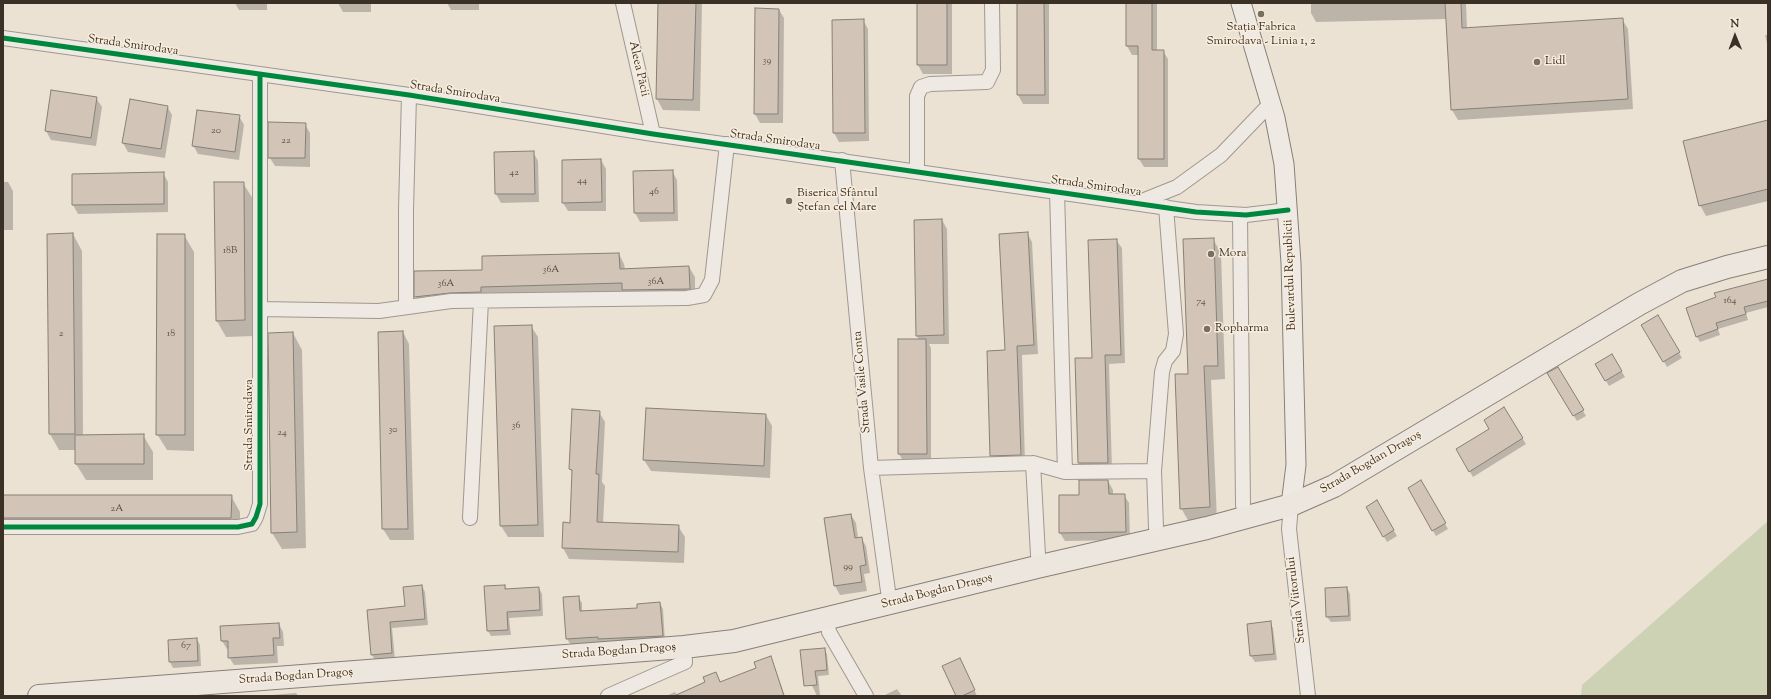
<!DOCTYPE html>
<meta charset="utf-8">
<style>
body{margin:0}
#map{position:relative;width:1771px;height:699px;overflow:hidden;background:#ebe2d4;font-family:"Sorts Mill Goudy",serif}
canvas{display:block}
.frame{position:absolute;inset:0;border:4px solid #3b3025;pointer-events:none}
.north{position:absolute;left:1715px;top:16px;width:40px;height:40px;-webkit-text-stroke:3px #f8eddd;paint-order:stroke;rotate:359deg;font-size:11px;font-weight:700;line-height:16px;text-align:center;color:#3b3025}
.north::after{content:'';display:block;margin:auto;width:14px;height:18px;background:#3b3025;clip-path:polygon(50% 0,100% 100%,50% 72%,0 100%)}
</style>
<div id="map">
<canvas width="1771" height="699"></canvas>
<div class="frame"></div>
<div class="north">N</div>
</div>
<script>
const ctx = document.querySelector('canvas').getContext('2d');
ctx.lineJoin = 'round';
function paint(path, color) {
  ctx.fillStyle = color;
  ctx.fill(path, 'evenodd');
}
function shape(rows) {
  const path = new Path2D();
  for (const r of rows) {
    path.moveTo(r[0], r[1]);
    for (let i = 2; i < r.length; i += 2) path.lineTo(r[i], r[i + 1]);
  }
  return path;
}
function trace(path, color, width, dash) {
  ctx.strokeStyle = color;
  ctx.lineWidth = width;
  ctx.lineCap = dash ? 'butt' : 'round';
  ctx.setLineDash(dash || []);
  ctx.stroke(path);
}
function label(font, color, halo, rows, align = 'center') {
  ctx.font = font + ' "Sorts Mill Goudy",serif';
  ctx.lineWidth = 3;
  ctx.setLineDash([]);
  ctx.textBaseline = 'middle';
  ctx.strokeStyle = halo;
  ctx.fillStyle = color;
  for (const [text, x, y, turn = 0] of rows) {
    ctx.save();
    ctx.translate(x, y);
    ctx.rotate((+turn || 0) * Math.PI / 180);
    ctx.textAlign = isNaN(turn) ? turn : align;
    if (halo) ctx.strokeText(text, 0, 0);
    ctx.fillText(text, 0, 0);
    ctx.restore();
  }
}
paint(shape([
 [1768,521,1768,696,1581,696,1582,685]
]), '#cdd2b5');
paint(shape([
 [235,3,267,3,267,10,239,10],
 [338,3,371,3,371,12,343,12],
 [447,3,479,3,479,10,451,10],
 [659,3,702,3,700,111,663,110,657,99],
 [918,3,952,3,952,74,923,74,918,65],
 [1018,3,1049,3,1049,104,1023,104,1018,95],
 [1127,3,1157,3,1157,51,1163,51,1168,59,1168,167,1144,167,1139,159,1139,55,1132,55,1127,46],
 [1311,3,1466,3,1467,29,1622,19,1628,29,1633,109,1458,120,1452,110,1447,19,1316,22,1311,13],
 [756,9,779,10,784,18,783,123,760,123,755,114],
 [863,20,868,29,869,141,839,142,834,133,833,21],
 [1765,35,1768,35,1768,47],
 [52,91,96,98,102,107,96,146,51,140,46,131],
 [167,106,172,115,165,158,128,152,123,143],
 [239,116,244,125,239,160,198,154,193,145],
 [1768,122,1768,201,1706,216,1700,205],
 [305,124,310,133,310,167,275,166,270,158],
 [533,152,538,161,539,202,501,203,496,194],
 [601,160,606,169,606,211,568,211,563,203],
 [672,171,677,180,678,221,640,222,635,213,634,172],
 [163,173,168,182,168,212,78,214,73,205,73,175],
 [3,182,8,182,13,191,13,230,3,230],
 [243,183,253,199,254,336,226,337,217,321],
 [942,220,947,229,949,344,929,344,931,348,931,462,904,462,899,454,919,340,917,336],
 [1027,233,1032,242,1038,354,1022,355,1025,463,996,464,991,456,1006,351],
 [73,234,82,251,83,436,143,435,153,452,153,480,86,480,76,464,76,450,59,450,50,434,48,235],
 [184,235,194,252,194,451,167,450,157,434],
 [1213,239,1221,253,1225,379,1211,380,1217,521,1189,522,1181,508,1189,375],
 [1116,240,1122,248,1125,363,1109,364,1112,471,1084,472,1079,463,1076,359,1093,359],
 [619,254,624,264,625,269,689,267,695,277,695,299,421,307,416,297,416,272,484,271],
 [1768,280,1768,307,1746,313,1748,320,1718,329,1720,335,1700,342,1697,337],
 [1658,316,1682,358,1667,367,1643,325],
 [531,326,538,337,544,537,508,537,501,526,495,327],
 [403,332,409,344,414,540,390,540,383,529],
 [293,333,302,350,306,548,282,549,272,533],
 [3,335,3,496,231,496,240,512,240,534,12,535,3,519],
 [1612,355,1625,377,1609,386,1596,364],
 [1558,368,1586,416,1577,421,1549,374],
 [1504,409,1526,444,1473,477,1457,449,1490,429],
 [599,412,605,422,602,482,605,486,603,524,678,526,685,537,684,563,569,559,563,548,571,524,573,474,570,469],
 [766,415,772,426,770,478,651,471,644,460],
 [1108,481,1113,490,1113,495,1124,495,1129,503,1130,540,1065,541,1060,533,1080,496],
 [1421,482,1448,529,1436,536,1409,488],
 [1377,501,1397,536,1387,542,1367,507],
 [851,515,856,523,858,538,861,538,866,546,870,573,864,574,867,591,840,595,835,586,825,518],
 [422,586,425,592,428,625,392,628,395,659,375,660,372,655,368,611,406,607],
 [505,586,507,590,539,588,542,594,543,616,509,618,511,635,491,636,488,631],
 [1347,588,1350,594,1351,621,1331,622,1327,617],
 [578,597,582,603,582,611,638,609,660,603,663,609,665,642,571,645,567,639,564,598],
 [1270,623,1273,628,1277,660,1255,662,1251,656,1248,624],
 [279,624,283,632,284,646,277,646,278,663,234,665,229,657,229,648,227,649,222,641],
 [197,639,200,645,201,666,173,668,170,662],
 [824,649,827,654,829,675,818,676,820,696,817,696,803,667],
 [771,657,785,696,666,696,675,692,677,695,707,683,716,673,721,683,757,669],
 [963,664,977,696,957,696],
 [897,689,902,696,883,696],
 [296,693,298,696,272,696,272,695]
]), '#0003');
const building = shape([
 [658,3,696,3,693,100,656,99,658,3],
 [917,3,947,3,947,65,917,65,917,3],
 [1017,3,1044,3,1045,95,1017,95,1017,3],
 [1126,3,1152,3,1152,50,1164,50,1164,159,1138,159,1138,46,1126,46,1126,3],
 [1445,3,1461,3,1462,28,1623,18,1628,99,1451,110,1445,3],
 [755,8,779,9,778,114,754,114,755,8],
 [864,19,865,133,833,133,832,20,864,19],
 [51,90,97,97,91,138,45,131,51,90],
 [130,99,168,106,161,149,122,143,130,99],
 [197,110,240,115,235,152,192,146,197,110],
 [1768,120,1768,189,1699,206,1683,141,1768,120],
 [268,122,306,123,305,158,268,158,268,122],
 [534,151,535,194,495,194,494,152,534,151],
 [601,159,602,202,562,203,562,160,601,159],
 [673,170,674,213,634,213,633,171,673,170],
 [164,172,164,204,72,205,72,174,164,172],
 [214,182,244,182,245,320,216,321,214,182],
 [942,219,944,335,916,336,914,220,942,219],
 [1028,232,1034,345,1017,346,1021,455,990,456,987,351,1005,350,999,234,1028,232],
 [73,233,75,434,49,434,47,234,73,233],
 [157,234,185,234,185,435,156,435,157,234],
 [1214,238,1218,366,1204,366,1210,507,1180,509,1175,374,1188,374,1183,239,1214,238],
 [1117,239,1121,355,1105,355,1108,463,1078,463,1075,358,1092,358,1088,240,1117,239],
 [619,253,620,269,689,266,690,289,622,290,622,283,481,287,481,292,450,293,414,297,414,271,482,270,482,256,619,253],
 [1768,279,1768,301,1744,307,1746,314,1716,323,1718,329,1696,337,1686,308,1716,297,1714,293,1768,279],
 [1658,315,1680,352,1663,362,1641,325,1658,315],
 [532,325,538,525,500,526,494,326,532,325],
 [403,331,408,529,382,529,378,332,403,331],
 [293,332,297,532,271,533,268,333,293,332],
 [898,339,926,339,927,454,898,454,898,339],
 [1612,354,1622,371,1605,381,1595,364,1612,354],
 [1558,367,1584,410,1573,416,1547,373,1558,367],
 [1504,407,1523,438,1469,472,1456,449,1489,429,1484,420,1504,407],
 [646,408,766,414,764,466,643,460,646,408],
 [572,409,600,411,596,474,599,474,597,522,679,525,678,552,562,548,563,522,570,523,572,470,569,469,572,409],
 [144,434,144,464,75,464,75,435,144,434],
 [1079,480,1108,480,1109,494,1125,494,1126,532,1059,533,1059,495,1079,495,1079,480],
 [1421,480,1446,523,1432,531,1408,488,1421,480],
 [3,495,232,495,231,518,3,518,3,495],
 [1377,500,1394,530,1383,537,1366,507,1377,500],
 [851,514,855,538,862,537,866,565,860,566,862,582,834,586,824,518,851,514],
 [422,585,425,619,390,622,392,653,371,655,367,610,405,606,403,587,422,585],
 [505,585,505,589,539,587,540,610,507,612,508,630,487,631,484,586,505,585],
 [1347,587,1349,616,1326,617,1325,588,1347,587],
 [579,596,580,611,637,608,637,604,660,602,663,636,598,639,598,637,566,639,563,597,579,596],
 [1271,621,1274,654,1250,656,1247,624,1271,621],
 [279,623,280,638,273,638,274,655,228,658,228,641,221,641,220,626,279,623],
 [197,638,198,661,169,662,168,640,197,638],
 [825,648,827,670,815,671,817,685,804,686,800,650,825,648],
 [771,656,784,696,674,696,705,682,703,677,716,672,720,682,756,668,754,662,771,656],
 [960,658,975,690,962,696,956,696,942,666,960,658]
]);
paint(building, '#d2c4b7');
trace(building, '#868078', 1);
const street = shape([
 [623,3,653,134],
 [3,38,409,95,653,134,1196,212,1246,215,1288,210],
 [842,160,871,468,888,591,891,604],
 [917,172,917,96,921,87,930,84,987,82,993,70,992,3],
 [1057,192,1065,472],
 [1137,203,1177,187,1221,155,1271,103],
 [1240,215,1243,505,1246,517],
 [406,307,406,210,409,95],
 [260,309,379,311,451,301,687,298,704,295,712,280,727,144],
 [1033,463,1038,555,1041,566],
 [871,468,1033,463,1065,472,1154,471],
 [1291,505,1289,529,1308,696],
 [470,518,481,301],
 [3,527,238,527,252,524,256,517,260,504,260,75],
 [1160,539,1156,528,1154,471,1162,372,1165,361,1173,351,1176,334,1166,207],
 [827,619,829,632,866,696],
 [608,696,685,662,684,647]
]);
const secondary = shape([
 [1241,3,1275,118,1284,164,1291,263,1296,465,1291,505]
]);
const primary = shape([
 [39,696,684,647,734,641,1041,566,1207,528,1291,505,1334,486,1639,304,1682,281,1727,267,1768,257]
]);
trace(street, '#9f988f', 16);
trace(secondary, '#868078', 21);
trace(primary, '#868078', 24);
trace(street, '#eeeae3', 14);
trace(secondary, '#eeeae3', 19);
trace(primary, '#ece6de', 22);
trace(shape([
 [3,38,409,95,653,134,1196,212,1246,215,1288,210],
 [3,527,238,527,252,524,256,517,260,504,260,75]
]), '#00873e', 5);
for (const [x, y, r, color] of [
 [1261,14,4,"#796e62"],
 [1537,62,4,"#796e62"],
 [789,201,4,"#796e62"],
 [1211,254,4,"#796e62"],
 [1207,329,4,"#796e62"]
]) {
  const dot = new Path2D();
  dot.arc(x, y, r, 0, 2 * Math.PI);
  ctx.fillStyle = color;
  ctx.fill(dot);
  trace(dot, '#f8eddd', 1.5);
}
label('10px', '#61554a', null, [
 ["39",767,61],
 ["20",216,131],
 ["22",286,141],
 ["42",514,173],
 ["44",582,181],
 ["46",654,192],
 ["18B",230,251],
 ["36A",551,270],
 ["36A",656,282],
 ["36A",446,284],
 ["164",1730,301],
 ["74",1201,302],
 ["2",61,334],
 ["18",171,334],
 ["36",516,426],
 ["30",393,430],
 ["24",282,433],
 ["2A",117,509],
 ["99",848,567],
 ["67",186,646]
]);
label('12px', '#3b3025', '#f8eddd', [
 ["Stația Fabrica",1261,28,"center"],
 ["Smirodava - Linia 1, 2",1261,42,"center"],
 ["Lidl",1545,62],
 ["Biserica Sfântul",797,194],
 ["Ștefan cel Mare",797,208],
 ["Mora",1219,254],
 ["Ropharma",1215,329]
], 'left');
label('12px', '#3b3025', '#f8eddd', [
 ["Strada Smirodava",133,46,8],
 ["Aleea Păcii",638,69,77],
 ["Strada Smirodava",455,93,9],
 ["Strada Smirodava",775,141,8],
 ["Strada Smirodava",1096,187,8],
 ["Bulevardul Republicii",1291,275,-92],
 ["Strada Vasile Conta",863,382,-95],
 ["Strada Smirodava",250,425,-90],
 ["Strada Bogdan Dragoș",1371,463,-30],
 ["Strada Bogdan Dragoș",937,592,-14],
 ["Strada Viitorului",1297,600,-97],
 ["Strada Bogdan Dragoș",619,652,-4],
 ["Strada Bogdan Dragoș",296,677,-4]
]);
</script>
